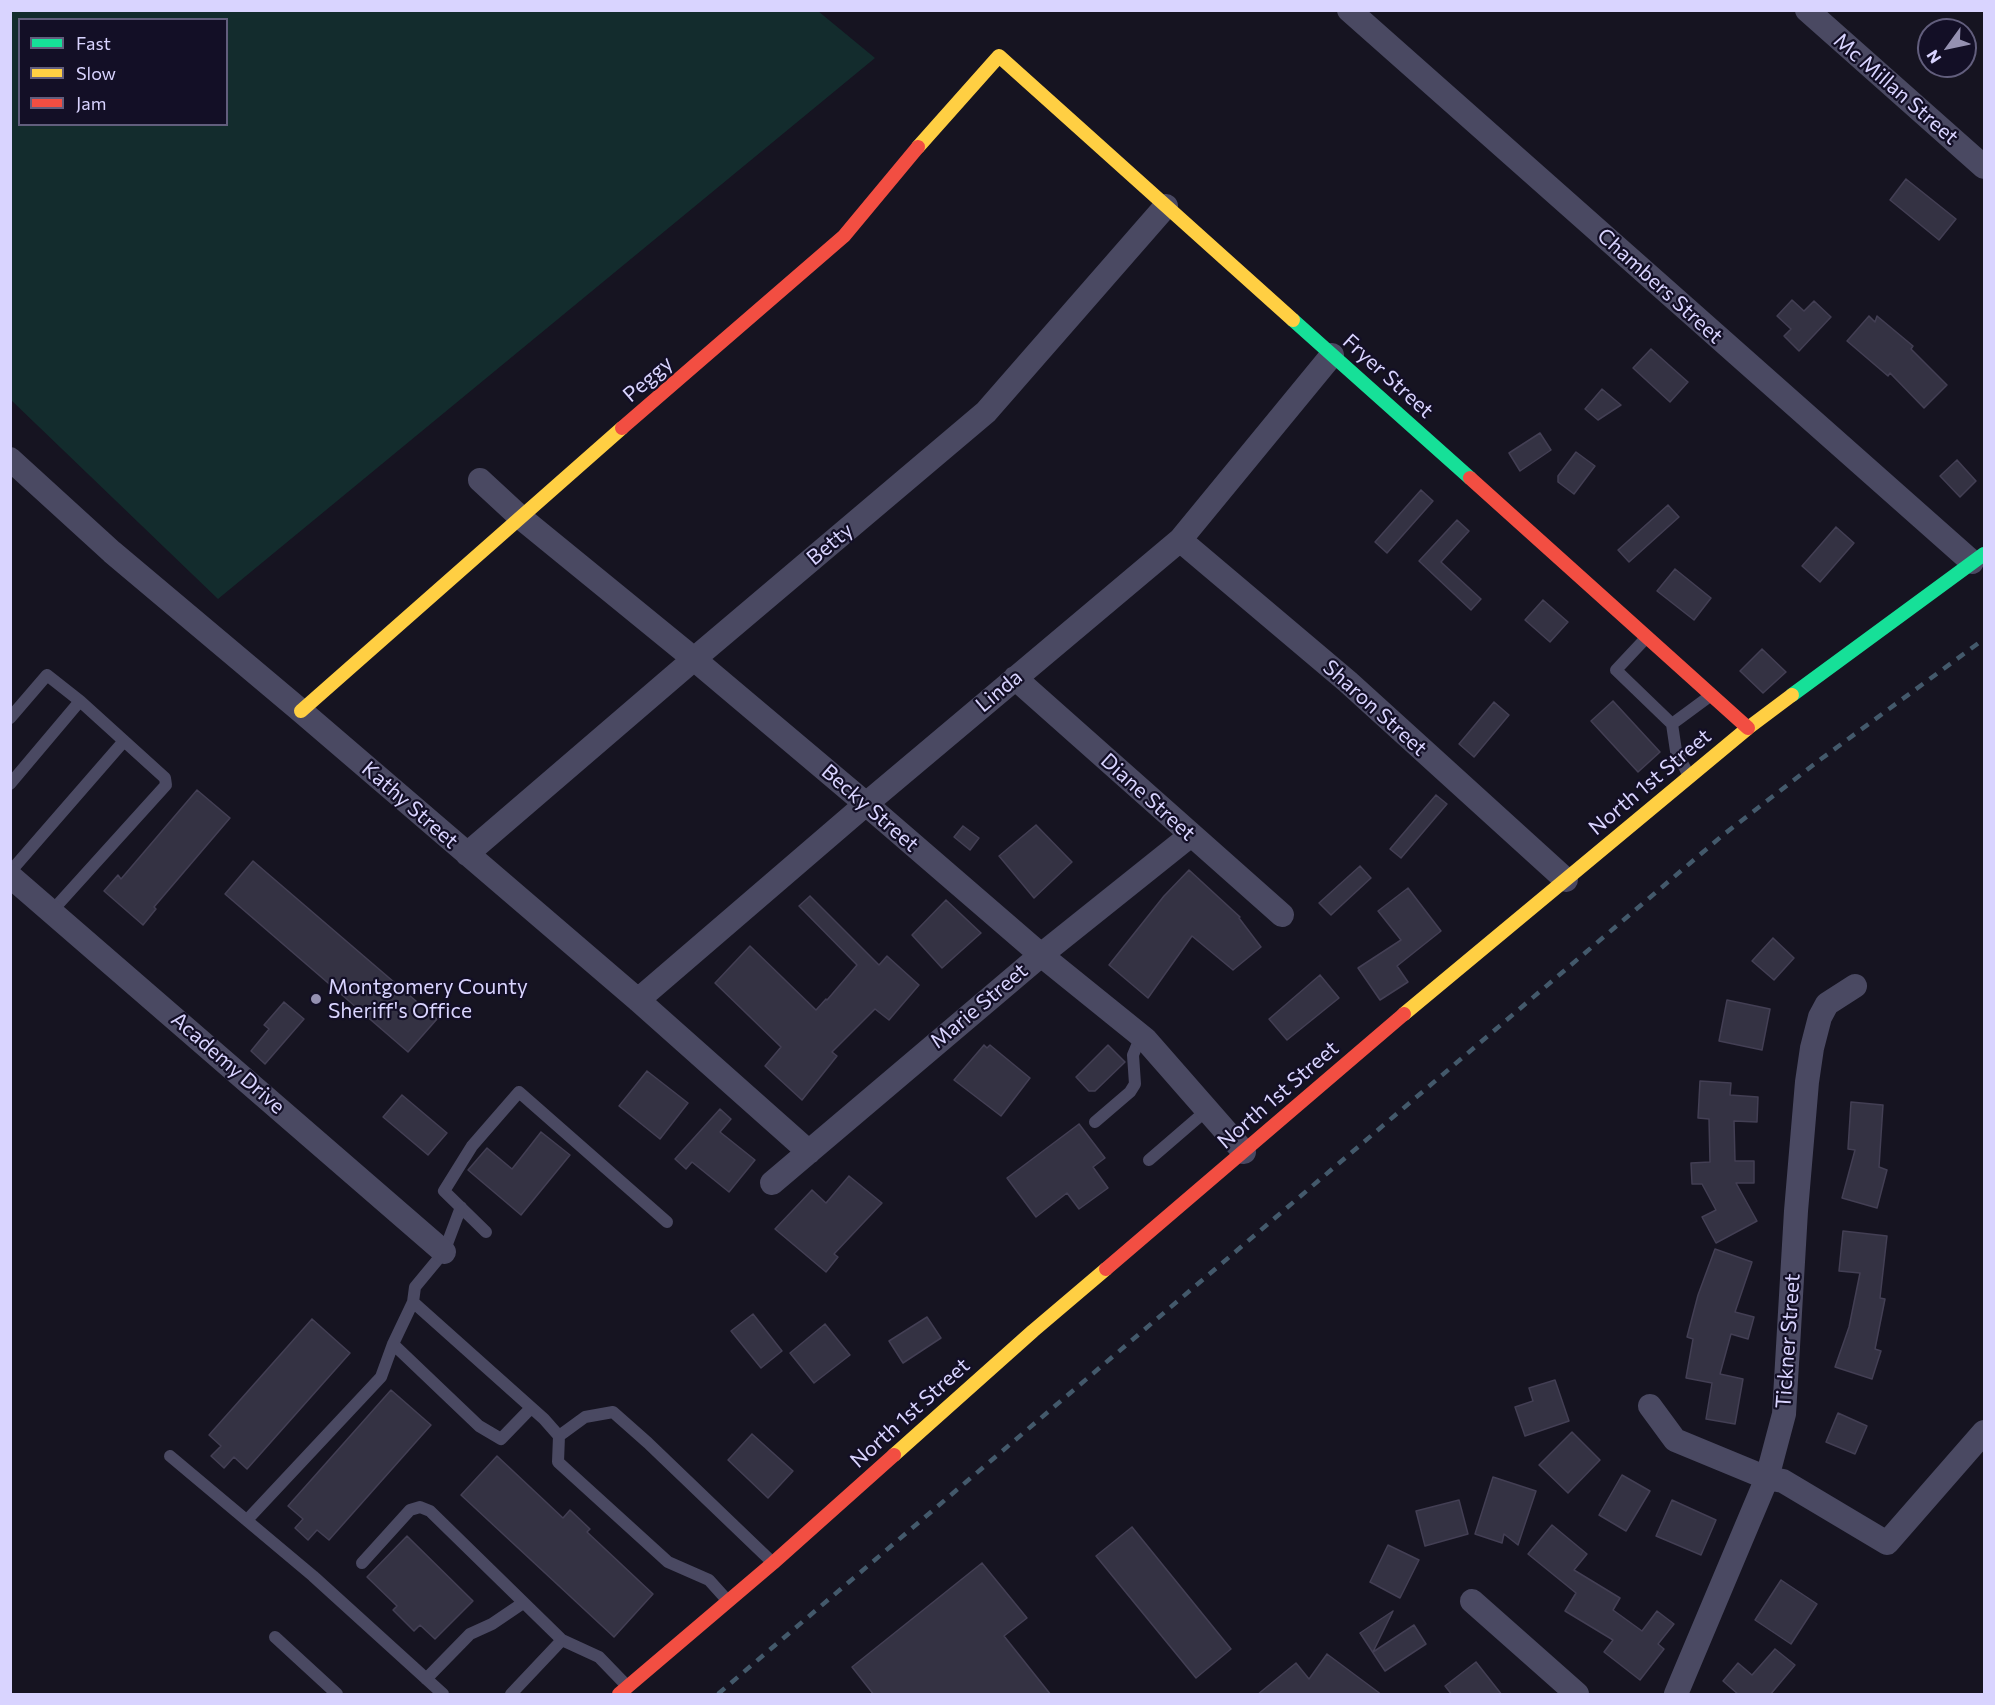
<!DOCTYPE html>
<style>
body{margin:0}
#map{position:relative;width:1995px;height:1705px;overflow:hidden;background:#161421;font-family:Commissioner,sans-serif}
canvas{display:block}
.frame{position:absolute;inset:0;border:12px solid #d9d4ff;pointer-events:none}
.legend{position:absolute;left:18px;top:18px;width:210px;height:108px;box-sizing:border-box;background:#130f26;border:2px solid #625e7d;margin:0;padding:8px 10px;list-style:none;font-size:18px;color:#d9d4ff}
.legend li{display:flex;align-items:center;gap:12px;height:30px}
.legend b{width:30px;border:2px solid #625e7d}
.north{position:absolute;left:1917px;top:18px;width:60px;height:60px;box-sizing:border-box;background:#130f26;border:2px solid #625e7d;border-radius:50%;rotate:237deg;font-size:16px;font-weight:700;line-height:24px;text-align:center;color:#d9d4ff}
.north::after{content:'';display:block;margin:auto;width:21px;height:27px;background:#9591b1;clip-path:polygon(50% 0,100% 100%,50% 72%,0 100%)}
</style>
<div id="map">
<canvas width="1995" height="1705"></canvas>
<div class="frame"></div>
<ul class="legend">
<li><b style="height:8px;background:#16e098"></b>Fast</li>
<li><b style="height:8px;background:#ffcf43"></b>Slow</li>
<li><b style="height:8px;background:#f24e42"></b>Jam</li>
</ul>
<div class="north">N</div>
</div>
<script>
const ctx = document.querySelector('canvas').getContext('2d');
ctx.lineJoin = 'round';
function paint(path, color) {
  ctx.fillStyle = color;
  ctx.fill(path, 'evenodd');
}
function shape(rows) {
  const path = new Path2D();
  for (const r of rows) {
    path.moveTo(r[0], r[1]);
    for (let i = 2; i < r.length; i += 2) path.lineTo(r[i], r[i + 1]);
  }
  return path;
}
function trace(path, color, width, dash) {
  ctx.strokeStyle = color;
  ctx.lineWidth = width;
  ctx.lineCap = dash ? 'butt' : 'round';
  ctx.setLineDash(dash || []);
  ctx.stroke(path);
}
function label(font, color, halo, rows, align = 'center') {
  ctx.font = font + ' Commissioner,sans-serif';
  ctx.lineWidth = 4.5;
  ctx.setLineDash([]);
  ctx.textBaseline = 'middle';
  ctx.strokeStyle = halo;
  ctx.fillStyle = color;
  for (const [text, x, y, turn = 0] of rows) {
    ctx.save();
    ctx.translate(x, y);
    ctx.rotate((+turn || 0) * Math.PI / 180);
    ctx.textAlign = isNaN(turn) ? turn : align;
    if (halo) ctx.strokeText(text, 0, 0);
    ctx.fillText(text, 0, 0);
    ctx.restore();
  }
}
paint(shape([
 [10,11,818,11,875,58,218,599,11,400],
 [20,20,226,20,226,124,20,124]
]), '#132c2d');
const building = shape([
 [1906,179,1956,219,1939,240,1890,200,1906,179],
 [1792,300,1804,311,1814,301,1831,317,1799,351,1784,336,1791,329,1777,316,1792,300],
 [1869,316,1875,322,1877,316,1913,346,1911,349,1947,385,1924,408,1890,373,1888,376,1847,341,1869,316],
 [1651,349,1688,382,1670,402,1633,368,1651,349],
 [1602,389,1621,405,1598,420,1585,409,1602,389],
 [1540,433,1551,450,1520,471,1509,453,1540,433],
 [1576,452,1595,466,1574,494,1558,482,1558,476,1576,452],
 [1957,460,1976,481,1960,497,1940,476,1957,460],
 [1421,490,1433,501,1387,553,1375,542,1421,490],
 [1668,505,1679,517,1629,562,1618,550,1668,505],
 [1457,520,1469,531,1441,562,1481,599,1471,610,1419,561,1457,520],
 [1836,527,1854,543,1820,582,1802,566,1836,527],
 [1675,569,1711,598,1694,620,1657,591,1675,569],
 [1543,600,1568,622,1550,642,1525,620,1543,600],
 [1762,649,1786,672,1763,693,1740,671,1762,649],
 [1613,701,1660,752,1638,772,1591,721,1613,701],
 [1494,702,1509,715,1474,757,1459,744,1494,702],
 [197,790,230,818,154,907,156,909,143,925,104,891,118,875,121,879,197,790],
 [1436,795,1447,804,1401,858,1390,849,1436,795],
 [1036,825,1072,862,1034,898,999,856,1036,825],
 [963,826,979,838,970,850,954,837,963,826],
 [253,861,437,1019,408,1052,225,894,253,861],
 [1360,866,1371,878,1331,915,1319,903,1360,866],
 [1189,870,1240,917,1239,918,1261,947,1233,970,1192,936,1148,998,1109,965,1164,896,1189,870],
 [1408,888,1441,931,1397,966,1408,982,1380,1000,1358,968,1401,940,1378,911,1408,888],
 [810,896,879,965,887,956,919,985,889,1020,875,1009,832,1052,837,1056,802,1100,765,1066,781,1047,715,983,750,946,816,1010,826,999,827,1000,857,965,799,906,810,896],
 [946,900,981,933,942,968,912,935,946,900],
 [1773,938,1794,958,1774,980,1752,961,1773,938],
 [1320,975,1339,998,1287,1040,1269,1019,1320,975],
 [1727,1000,1770,1009,1762,1050,1719,1041,1727,1000],
 [284,1002,304,1019,265,1064,251,1051,269,1029,264,1025,284,1002],
 [984,1045,987,1048,990,1045,1030,1078,1001,1116,954,1080,984,1045],
 [1108,1045,1125,1062,1095,1091,1089,1091,1076,1077,1108,1045],
 [647,1071,688,1103,660,1139,619,1106,647,1071],
 [1700,1081,1731,1083,1730,1095,1758,1097,1757,1122,1734,1121,1735,1161,1754,1161,1754,1183,1736,1183,1757,1221,1716,1243,1702,1217,1716,1210,1702,1184,1692,1184,1691,1163,1710,1162,1709,1119,1698,1118,1700,1081],
 [402,1095,447,1133,428,1155,383,1117,402,1095],
 [1851,1102,1883,1105,1879,1167,1887,1170,1877,1208,1842,1198,1855,1150,1848,1149,1851,1102],
 [720,1109,731,1119,720,1132,755,1160,729,1192,692,1162,686,1169,675,1159,720,1109],
 [1079,1124,1105,1158,1093,1167,1108,1188,1079,1209,1067,1193,1036,1217,1007,1178,1079,1124],
 [541,1132,570,1155,521,1215,468,1170,487,1148,512,1169,541,1132],
 [849,1176,882,1203,834,1254,838,1257,826,1272,775,1229,812,1190,826,1203,849,1176],
 [1843,1231,1887,1236,1880,1298,1885,1299,1875,1349,1881,1351,1872,1379,1835,1367,1849,1327,1860,1273,1839,1271,1843,1231],
 [1715,1249,1752,1262,1735,1312,1754,1317,1748,1339,1731,1334,1720,1374,1743,1379,1735,1424,1706,1419,1712,1383,1686,1378,1693,1339,1687,1337,1698,1295,1715,1249],
 [753,1314,782,1351,761,1368,731,1331,753,1314],
 [927,1317,941,1338,903,1363,889,1341,927,1317],
 [312,1319,350,1353,247,1469,234,1457,224,1468,211,1456,221,1446,209,1435,312,1319],
 [825,1324,850,1355,814,1383,790,1353,825,1324],
 [1555,1380,1569,1421,1525,1436,1515,1407,1533,1401,1529,1388,1555,1380],
 [391,1390,431,1425,329,1540,317,1530,308,1540,295,1528,303,1519,288,1506,391,1390],
 [1838,1413,1867,1426,1855,1454,1826,1442,1838,1413],
 [1572,1432,1600,1460,1568,1493,1539,1465,1572,1432],
 [752,1434,793,1471,768,1498,728,1460,752,1434],
 [497,1456,563,1518,570,1510,590,1529,587,1532,653,1594,614,1637,461,1495,497,1456],
 [1622,1475,1650,1491,1626,1531,1599,1515,1622,1475],
 [1493,1477,1536,1491,1518,1545,1504,1534,1502,1543,1475,1534,1493,1477],
 [1459,1500,1468,1534,1425,1546,1416,1511,1459,1500],
 [1672,1500,1716,1520,1701,1555,1656,1536,1672,1500],
 [1552,1525,1587,1554,1574,1570,1620,1598,1613,1610,1642,1631,1657,1611,1674,1624,1658,1644,1664,1649,1640,1680,1604,1652,1613,1640,1565,1611,1576,1593,1528,1554,1552,1525],
 [1132,1527,1231,1649,1196,1678,1096,1556,1132,1527],
 [407,1536,473,1601,435,1639,420,1625,414,1631,393,1610,397,1606,367,1577,407,1536],
 [1388,1545,1419,1560,1400,1598,1370,1582,1388,1545],
 [982,1563,1027,1618,1004,1636,1051,1695,874,1695,852,1667,982,1563],
 [1781,1580,1817,1604,1791,1644,1755,1620,1781,1580],
 [1393,1611,1373,1652,1414,1625,1426,1644,1385,1671,1360,1633,1393,1611],
 [1775,1649,1795,1665,1770,1695,1739,1695,1723,1681,1738,1663,1752,1675,1775,1649],
 [1327,1654,1382,1695,1257,1695,1296,1663,1309,1679,1327,1654],
 [1476,1662,1502,1695,1452,1695,1445,1686,1476,1662]
]);
paint(building, '#343243');
trace(building, '#433f54', 1.5);
trace(shape([
 [1646,638,1616,670,1672,724,1676,751,1689,776],
 [10,718,47,675,80,701,165,778,166,785,52,911],
 [1672,724,1710,696],
 [10,784,80,701],
 [10,872,124,741],
 [1095,1122,1130,1092,1135,1084,1133,1055,1141,1036],
 [1149,1160,1207,1110],
 [486,1232,444,1191,472,1146,519,1092,667,1222],
 [413,1302,544,1419,559,1436],
 [393,1344,479,1426,501,1439,531,1408],
 [170,1456,313,1576,443,1694],
 [247,1520,381,1377,393,1344,413,1302,415,1287,444,1252,461,1207],
 [362,1563,410,1510,420,1507,430,1511,562,1640],
 [727,1600,709,1580,668,1562,558,1462,559,1436,585,1417,613,1412,648,1443,772,1562],
 [275,1637,337,1694],
 [426,1679,470,1634,492,1624,523,1603],
 [511,1694,562,1640,599,1657,627,1686]
]), '#4a4962', 12);
trace(shape([
 [1349,10,1972,562],
 [1807,10,1984,167],
 [10,459,112,552,301,711,638,1000,809,1152],
 [480,480,520,517,694,659,866,804,1041,955,1145,1039,1244,1152],
 [1180,540,1348,682,1566,880],
 [1015,678,1282,915],
 [467,854,694,659,986,412,1166,206],
 [10,876,444,1252],
 [638,1000,866,804,1180,540,1332,355],
 [772,1183,1041,955,1191,835],
 [1650,1406,1675,1440,1767,1478,1783,1481,1887,1543,1984,1432],
 [1472,1601,1577,1694],
 [1676,1694,1767,1478,1784,1414,1796,1211,1807,1082,1812,1048,1820,1017,1827,1004,1855,986]
]), '#4a4962', 24);
trace(shape([
 [1293,320,1470,478],
 [1792,695,1984,554]
]), '#16e098', 14);
trace(shape([
 [918,147,999,56,1293,320],
 [301,711,622,428],
 [1404,1014,1748,728,1792,695],
 [894,1455,1033,1331,1106,1269]
]), '#ffcf43', 14);
trace(shape([
 [622,428,844,236,918,147],
 [1470,478,1748,728],
 [1106,1269,1404,1014],
 [619,1694,773,1563,894,1455]
]), '#f24e42', 14);
trace(shape([
 [718,1694,1723,835,1821,759,1984,639]
]), '#43596b', 4.5, [9, 8]);
for (const [x, y, r, color] of [
 [316,999,6,"#9591b1"]
]) {
  const dot = new Path2D();
  dot.arc(x, y, r, 0, 2 * Math.PI);
  ctx.fillStyle = color;
  ctx.fill(dot);
  trace(dot, '#130f26', 2);
}
label('21px', '#d9d4ff', '#130f26', [
 ["Mc Millan Street",1896,89,41],
 ["Chambers Street",1660,286,42],
 ["Fryer Street",1388,376,42],
 ["Peggy",648,379,-41],
 ["Betty",830,544,-40],
 ["Linda",999,691,-40],
 ["Sharon Street",1375,708,42],
 ["North 1st Street",1650,782,-40],
 ["Diane Street",1148,797,42],
 ["Kathy Street",410,805,41],
 ["Becky Street",870,808,41],
 ["Marie Street",979,1006,-40],
 ["Academy Drive",228,1063,41],
 ["North 1st Street",1278,1095,-41],
 ["Tickner Street",1788,1341,-86],
 ["North 1st Street",910,1413,-42]
]);
label('21px', '#d9d4ff', '#130f26', [
 ["Montgomery County",328,987],
 ["Sheriff's Office",328,1011]
], 'left');
</script>
